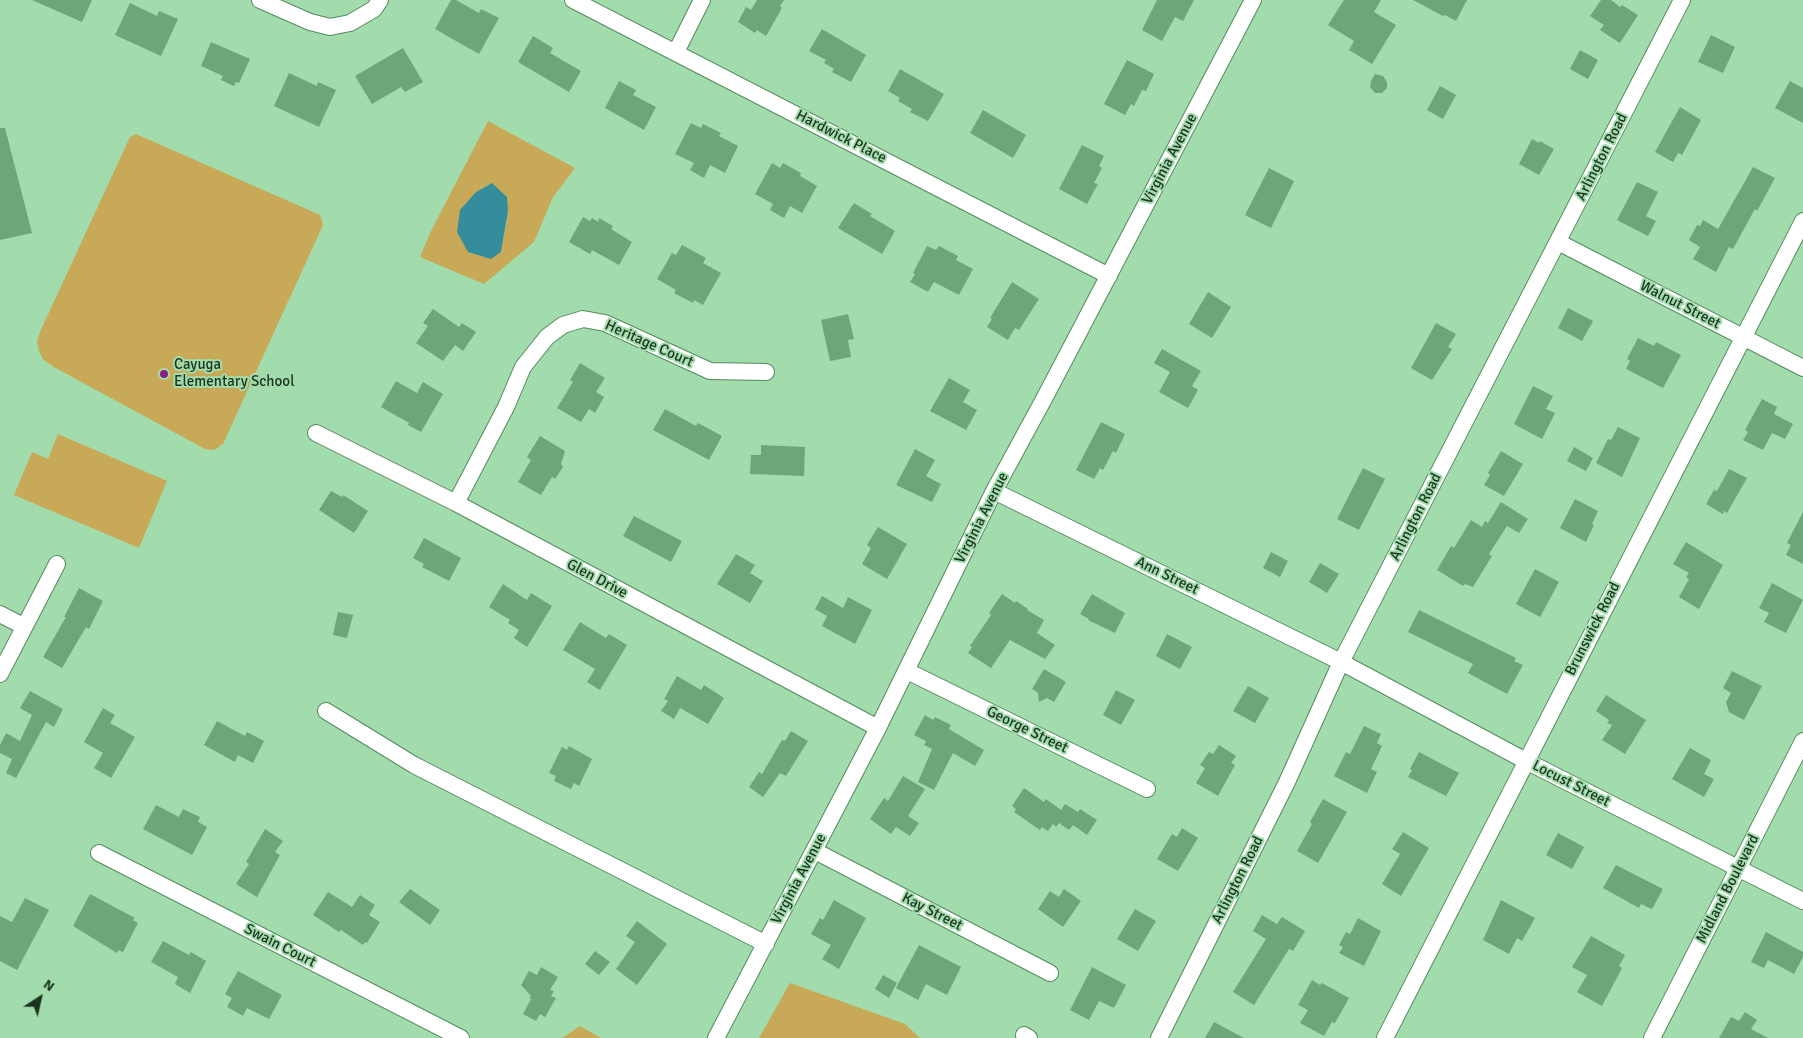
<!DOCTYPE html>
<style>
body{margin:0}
#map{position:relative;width:1803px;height:1038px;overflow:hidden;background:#a2dcac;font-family:Signika,sans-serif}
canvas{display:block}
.north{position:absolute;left:15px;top:973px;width:50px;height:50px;-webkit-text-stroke:4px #a2dcac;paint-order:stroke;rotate:35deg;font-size:14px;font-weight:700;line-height:20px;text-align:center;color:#1d3421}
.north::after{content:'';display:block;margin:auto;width:18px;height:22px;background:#1d3421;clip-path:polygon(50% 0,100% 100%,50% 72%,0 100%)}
</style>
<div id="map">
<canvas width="1803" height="1038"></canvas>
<div class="north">N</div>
</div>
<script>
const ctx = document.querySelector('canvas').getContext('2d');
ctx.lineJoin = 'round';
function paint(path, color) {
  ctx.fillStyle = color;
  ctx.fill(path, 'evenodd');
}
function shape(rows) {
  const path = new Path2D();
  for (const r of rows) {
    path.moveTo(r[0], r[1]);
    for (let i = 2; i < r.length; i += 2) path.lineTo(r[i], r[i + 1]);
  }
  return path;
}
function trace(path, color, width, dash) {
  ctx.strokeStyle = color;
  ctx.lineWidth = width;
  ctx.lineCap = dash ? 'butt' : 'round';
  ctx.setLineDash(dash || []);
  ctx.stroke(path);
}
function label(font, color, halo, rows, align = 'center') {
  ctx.font = font + ' Signika,sans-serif';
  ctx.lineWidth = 4;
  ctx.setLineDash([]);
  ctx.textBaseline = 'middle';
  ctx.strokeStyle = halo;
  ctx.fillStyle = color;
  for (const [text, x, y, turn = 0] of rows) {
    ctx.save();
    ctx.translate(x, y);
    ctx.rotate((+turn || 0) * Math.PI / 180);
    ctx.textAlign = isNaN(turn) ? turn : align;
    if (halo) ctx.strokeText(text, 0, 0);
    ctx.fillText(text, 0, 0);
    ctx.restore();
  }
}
paint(shape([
 [488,121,575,168,553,197,534,242,484,284,420,257,430,233],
 [492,183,507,219,501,252,461,210,476,192],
 [136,134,320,215,323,225,223,444,214,450,205,449,52,366,43,359,39,351,37,342,39,334,130,137],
 [58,434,167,481,139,548,14,495,32,452,48,459],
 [790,983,905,1024,920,1038,759,1038],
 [580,1026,601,1038,562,1038]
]), '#c7a957');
paint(shape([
 [492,183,507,197,508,211,501,252,491,259,468,252,457,232,460,210,476,192]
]), '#358d9b');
paint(shape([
 [32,0,92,0,82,22],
 [451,0,456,0,479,13,481,9,499,18,479,54,435,29],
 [757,0,784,0,780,6,782,8,766,36,757,30,755,33,738,22,746,7,751,10],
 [1157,0,1194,0,1183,21,1175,17,1162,41,1142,30],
 [1344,0,1381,0,1374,12,1396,25,1372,64,1349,50,1354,41,1328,25],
 [1413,0,1467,0,1456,21,1445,15,1443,16],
 [1601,0,1611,0,1620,7,1622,5,1638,15,1620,43,1600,30,1604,25,1590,16],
 [130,3,157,16,159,11,178,19,161,56,115,35],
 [822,29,866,55,851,82,832,72,834,69,824,63,826,60,809,51],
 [1711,35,1735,47,1723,73,1698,62],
 [533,36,553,48,550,53,581,71,569,92,518,62],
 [211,42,250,59,239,83,236,82,234,86,221,80,223,76,201,66],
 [403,48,423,82,405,92,401,87,372,104,355,76],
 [1580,50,1598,60,1588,79,1570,69],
 [1127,60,1154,74,1146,91,1142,90,1134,106,1131,104,1125,115,1104,104],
 [900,69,944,94,928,121,910,112,912,109,898,101,900,98,888,91],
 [289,73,317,86,318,82,336,90,319,127,274,106],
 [1375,74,1383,76,1387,82,1387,88,1382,93,1375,93,1370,87,1371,81],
 [619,81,636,90,633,95,656,107,644,130,605,108],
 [1790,81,1803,88,1803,123,1775,108],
 [1440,86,1456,95,1443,119,1427,110],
 [1680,107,1701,120,1682,155,1678,153,1673,162,1655,152],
 [983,110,1026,135,1013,158,970,133],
 [691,123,701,128,703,124,721,133,719,136,738,146,725,173,710,165,704,178,690,170,694,163,675,154],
 [0,128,5,128,32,233,0,240],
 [1532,139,1539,143,1540,141,1554,149,1539,175,1519,164],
 [1082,145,1104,156,1099,166,1102,168,1094,183,1098,184,1087,204,1059,189],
 [772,163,780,168,783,163,801,173,800,176,817,186,802,213,790,206,784,218,770,210,773,204,755,194],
 [1753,167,1775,178,1757,211,1755,209,1733,249,1729,247,1716,272,1693,259,1700,247,1689,240,1697,225,1700,226,1703,220,1718,229],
 [1269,168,1294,181,1271,228,1245,215],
 [1637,182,1658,192,1646,216,1656,221,1648,236,1617,220],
 [854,203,872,214,870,216,895,231,882,254,838,228],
 [583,217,590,221,592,218,598,222,599,218,613,226,611,229,632,242,619,265,592,250,590,254,569,242],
 [682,245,706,258,703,263,721,273,703,305,694,300,693,303,674,293,676,290,657,279,672,253,676,255],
 [927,246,936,250,939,246,958,256,956,260,973,269,959,295,934,282,928,292,910,282,915,274,913,273],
 [1012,282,1039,299,1019,330,1015,328,1008,340,987,327,992,319,990,318],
 [1208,292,1231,307,1212,338,1189,324],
 [1568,308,1593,321,1582,341,1558,328],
 [433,309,459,327,462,323,476,332,463,351,455,345,443,361,416,343,428,326,423,323],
 [848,314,854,339,848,340,851,357,830,361,821,320],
 [1436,323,1456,334,1448,347,1452,349,1432,380,1411,368],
 [1638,338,1654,346,1656,342,1681,355,1663,388,1626,369,1630,361,1627,359],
 [1162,349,1201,371,1192,386,1198,390,1188,408,1159,392,1170,372,1154,363],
 [580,363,605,378,596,392,604,397,595,413,589,409,581,422,557,408,573,382,570,380],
 [949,378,970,390,963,402,977,410,966,430,930,411],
 [396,381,417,393,423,382,443,394,421,432,408,425,409,423,381,407],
 [1533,386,1553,396,1546,409,1555,413,1542,439,1514,424],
 [1762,399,1777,407,1774,414,1793,424,1785,439,1772,433,1763,450,1743,440,1748,432,1745,430],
 [665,409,696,426,698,423,722,436,709,460,653,430],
 [1101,422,1125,434,1116,453,1113,451,1103,470,1100,468,1094,479,1076,470],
 [1618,427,1640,438,1622,477,1596,463,1608,439,1611,440],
 [540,436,565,451,561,464,563,467,555,479,552,477,541,495,518,482,531,460,527,457],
 [761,445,805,447,804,476,750,474,751,455,761,455],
 [1574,447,1593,458,1586,471,1567,461],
 [915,449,935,460,926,476,941,484,932,502,896,485],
 [1501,451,1523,464,1504,496,1484,485,1490,475,1488,473],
 [1363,468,1385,479,1359,530,1337,519],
 [1729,469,1747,478,1727,513,1724,511,1723,514,1706,504,1714,490,1717,491],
 [331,491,342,497,343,495,368,511,354,533,319,510],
 [1575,499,1598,511,1592,524,1594,525,1586,542,1560,528],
 [1501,502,1528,519,1519,533,1507,526,1489,554,1492,556,1473,587,1465,584,1463,586,1437,570,1451,546,1454,548,1471,520,1482,527,1485,521,1488,523],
 [1803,512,1803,564,1786,555,1791,545,1787,543],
 [634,516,682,541,671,562,623,536],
 [878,527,907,544,887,579,862,564,871,548,867,545],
 [424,538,461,558,449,581,422,567,424,564,413,558],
 [1686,542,1723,565,1699,609,1679,597,1689,579,1686,577,1689,573,1673,564],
 [1271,552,1288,561,1280,577,1263,568],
 [736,554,755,565,750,573,763,581,750,603,717,584],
 [1320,563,1339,574,1327,593,1309,582],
 [1535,569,1559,582,1540,617,1516,604],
 [1772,583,1803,600,1786,633,1764,622,1769,613,1759,608],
 [503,584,527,600,531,593,552,606,527,647,514,638,519,630,508,623,510,620,489,607],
 [79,588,103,601,89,629,86,627,62,668,43,657,66,617,64,617],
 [1002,594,1015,603,1016,601,1028,609,1027,610,1044,620,1037,633,1055,645,1045,659,1010,640,991,668,968,653,972,647,970,646,991,615,989,613],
 [1092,594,1125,613,1115,633,1088,620,1089,619,1080,614],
 [822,596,843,608,848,597,872,610,855,644,822,626,827,616,815,609],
 [1419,610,1516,658,1514,661,1523,665,1507,694,1468,673,1473,664,1408,632],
 [338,612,353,615,347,638,333,635],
 [580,622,606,638,609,634,627,645,600,690,587,682,595,669,563,650],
 [1167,634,1192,647,1180,669,1156,656],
 [1044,669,1066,682,1054,702,1047,698,1039,702,1038,693,1032,689],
 [1732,671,1762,686,1744,720,1729,712,1726,702,1731,693,1723,688],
 [677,676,701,690,704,685,724,698,708,724,680,708,674,719,661,711,668,701,664,699],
 [1248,686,1269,698,1255,723,1233,711],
 [1116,690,1135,700,1121,725,1103,715],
 [30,691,63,709,54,727,46,722,16,778,6,773,12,759,0,753,0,745,6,733,20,741,32,715,20,708],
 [1606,695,1646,720,1625,754,1602,740,1612,725,1607,723,1609,720,1596,711],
 [103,708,115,715,110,723,135,737,111,778,94,768,103,753,84,742],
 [925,715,933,720,935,717,951,725,949,729,984,750,975,766,953,753,934,790,918,782,932,749,924,745,926,741,914,735],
 [217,721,245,736,247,732,264,741,253,763,238,755,235,762,204,745],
 [1364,726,1381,734,1377,743,1382,746,1371,769,1377,772,1367,793,1334,776,1346,752,1350,754],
 [791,731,808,741,786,776,780,773,763,797,749,787,759,772,762,774,782,740,785,741],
 [1219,745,1236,756,1231,763,1235,765,1218,796,1196,783,1205,768,1200,765,1209,752,1213,754],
 [569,746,592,759,579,786,574,783,571,789,554,781,556,776,549,773,562,747,567,750],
 [1690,748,1711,760,1704,774,1714,779,1704,797,1672,779],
 [1419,752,1459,773,1446,796,1408,777,1412,770,1410,769],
 [903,776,925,789,908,816,919,823,910,836,896,827,891,834,870,819,884,798,888,801],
 [1024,788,1044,802,1046,799,1061,810,1065,804,1078,812,1080,809,1097,820,1087,835,1073,825,1069,830,1059,823,1056,827,1053,824,1048,831,1042,827,1040,830,1014,812,1016,809,1012,806],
 [1323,799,1347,812,1318,863,1297,851,1312,824,1310,822],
 [156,805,179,817,183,809,200,817,198,822,207,827,192,855,143,829],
 [1182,828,1198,838,1178,871,1157,859,1172,834,1177,837],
 [265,829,283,841,275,852,280,855,257,897,236,884,249,864,246,862],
 [1403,832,1429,848,1401,896,1382,884,1400,854,1392,849],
 [1558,833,1584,847,1572,869,1546,855],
 [1616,865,1663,889,1652,909,1641,904,1639,908,1603,888],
 [410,889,440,910,430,925,399,902],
 [1064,889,1081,901,1063,927,1038,909,1050,891,1059,897],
 [328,892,352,907,360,895,375,905,369,915,380,922,367,943,365,942,363,945,341,930,339,932,313,915],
 [90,894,135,918,133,920,138,923,123,952,118,950,117,953,73,926],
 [25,898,49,910,17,970,0,961,0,916,12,922],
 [834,900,866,918,839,969,822,959,831,945,811,934,820,918,823,920],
 [1501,900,1535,918,1522,941,1517,938,1509,954,1483,940],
 [1135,909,1156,921,1138,951,1117,939],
 [1262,915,1277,924,1282,917,1305,931,1293,951,1289,949,1254,1005,1233,992,1266,939,1253,931],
 [1358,918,1381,931,1364,966,1339,953,1343,947,1339,945,1346,932,1350,934],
 [637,921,667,944,637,985,616,969,635,942,626,936],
 [1766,932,1803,952,1803,957,1794,974,1768,960,1764,968,1751,962],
 [1591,936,1625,955,1619,966,1622,968,1602,1006,1577,992,1587,975,1572,967],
 [163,941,189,955,191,952,206,961,190,993,175,984,178,977,151,962],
 [919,945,961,967,947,995,926,984,918,1000,896,988],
 [595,951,610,962,599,975,585,964],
 [541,967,558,977,550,990,554,991,551,996,556,998,545,1017,540,1014,536,1021,523,1014,531,999,529,998,531,996,521,985,529,971,537,975],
 [1092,967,1126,985,1114,1008,1099,1001,1089,1020,1070,1010],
 [238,971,282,995,269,1019,247,1008,243,1016,227,1007,232,998,225,994],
 [883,975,897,983,889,998,875,989],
 [1312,980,1320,985,1322,983,1349,998,1335,1023,1332,1022,1324,1036,1300,1023,1308,1010,1298,1005],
 [1745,1012,1757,1020,1751,1029,1768,1038,1719,1038,1731,1017,1739,1021],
 [1214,1022,1244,1038,1205,1038]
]), '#6ea679');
const street = shape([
 [260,0,310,22,330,27,350,23,374,9,380,0],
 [573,0,1109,276],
 [676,52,702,0],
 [1558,242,1803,368],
 [316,433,456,503,878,728],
 [994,491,1341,662,1526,761,1803,901],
 [456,503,506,407,523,367,547,337,563,325,583,319,605,323,710,371,766,372],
 [0,614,23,626],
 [907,671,1147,789],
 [0,674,57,564],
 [326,711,414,765,766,944],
 [815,851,1050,973],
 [99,853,461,1038],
 [1024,1035,1029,1038],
 [716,1038,878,728,994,491,1045,397,1253,0],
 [1159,1038,1287,782,1341,662,1682,0],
 [1385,1038,1803,221],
 [1652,1038,1803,741]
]);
trace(street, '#538a5f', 18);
trace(street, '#fff', 16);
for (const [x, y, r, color] of [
 [164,374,5,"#871e84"]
]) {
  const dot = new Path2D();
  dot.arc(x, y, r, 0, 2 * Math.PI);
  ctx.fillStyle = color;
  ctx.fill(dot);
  trace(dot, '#a2dcac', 2);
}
label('15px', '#1d3421', '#a2dcac', [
 ["Hardwick Place",841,137,27],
 ["Arlington Road",1602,157,-63],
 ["Virginia Avenue",1170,159,-62],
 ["Walnut Street",1680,305,27],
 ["Heritage Court",649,344,24],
 ["Arlington Road",1416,517,-63],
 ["Virginia Avenue",982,518,-63],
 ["Ann Street",1167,576,26],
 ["Glen Drive",597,579,28],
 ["Brunswick Road",1593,629,-63],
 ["George Street",1027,730,26],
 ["Locust Street",1571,784,27],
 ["Virginia Avenue",799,879,-62],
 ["Arlington Road",1238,880,-63],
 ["Midland Boulevard",1728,889,-63],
 ["Kay Street",932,912,27],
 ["Swain Court",280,946,27]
]);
label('15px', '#1d3421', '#a2dcac', [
 ["Cayuga",174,365],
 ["Elementary School",174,382]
], 'left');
</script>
